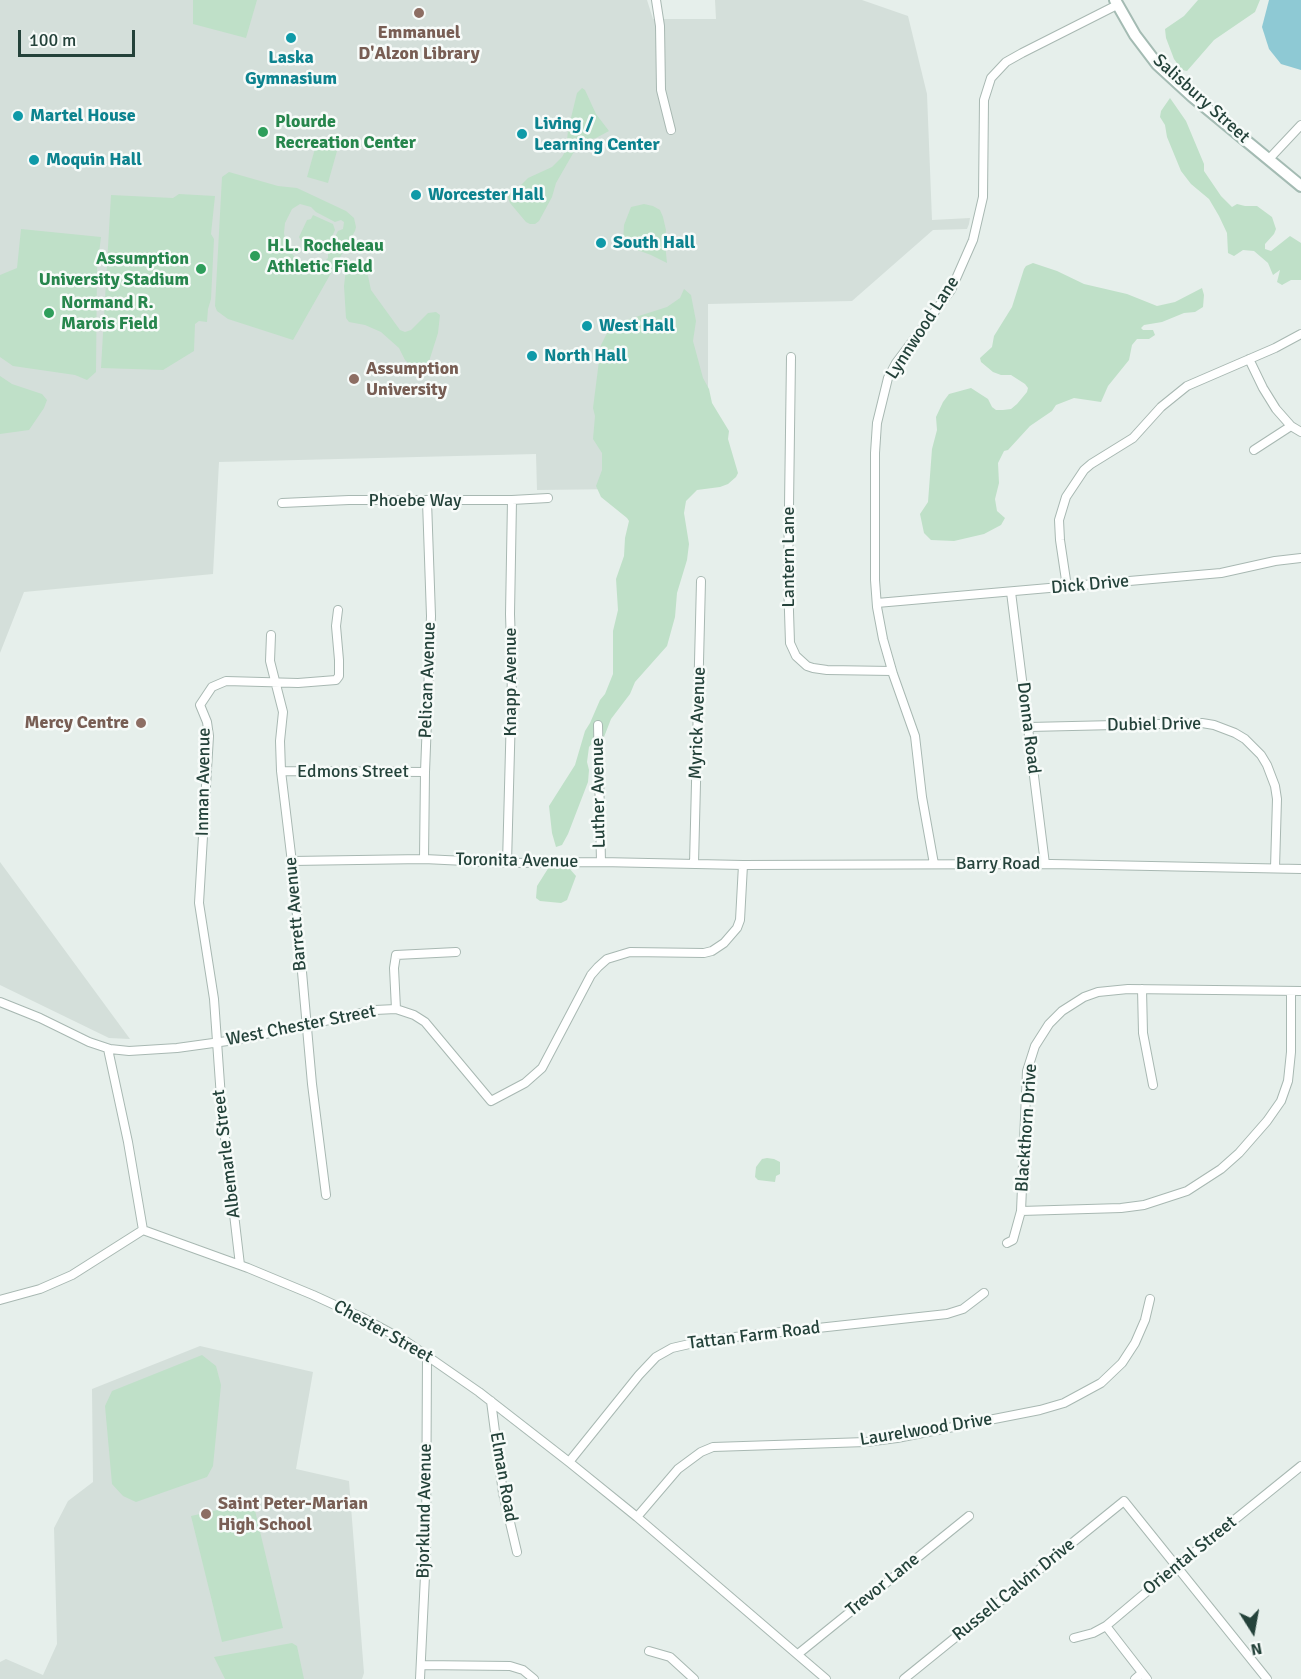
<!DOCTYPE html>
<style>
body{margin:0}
#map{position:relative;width:1301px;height:1679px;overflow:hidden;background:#e6efeb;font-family:Signika,sans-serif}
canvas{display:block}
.north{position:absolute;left:1223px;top:1601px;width:60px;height:60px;-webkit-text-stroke:4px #f7fbf9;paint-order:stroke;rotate:169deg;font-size:16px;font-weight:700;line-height:24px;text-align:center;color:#24423a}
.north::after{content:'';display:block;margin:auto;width:21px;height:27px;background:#24423a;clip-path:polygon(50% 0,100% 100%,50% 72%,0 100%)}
.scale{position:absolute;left:18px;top:30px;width:117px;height:27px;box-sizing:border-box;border:3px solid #24423a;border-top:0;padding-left:8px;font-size:18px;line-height:21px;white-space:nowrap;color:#24423a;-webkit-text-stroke:4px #f7fbf9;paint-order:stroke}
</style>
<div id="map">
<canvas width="1301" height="1679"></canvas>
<div class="north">N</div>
<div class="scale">100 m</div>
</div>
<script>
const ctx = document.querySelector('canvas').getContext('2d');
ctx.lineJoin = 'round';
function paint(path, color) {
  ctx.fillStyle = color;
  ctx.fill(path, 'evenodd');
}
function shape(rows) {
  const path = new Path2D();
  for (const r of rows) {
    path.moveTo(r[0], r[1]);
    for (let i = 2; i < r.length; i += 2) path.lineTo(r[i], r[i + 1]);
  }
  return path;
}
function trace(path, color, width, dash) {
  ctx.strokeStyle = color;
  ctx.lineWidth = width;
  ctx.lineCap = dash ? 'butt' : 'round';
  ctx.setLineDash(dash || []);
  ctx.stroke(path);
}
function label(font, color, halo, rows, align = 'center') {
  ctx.font = font + ' Signika,sans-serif';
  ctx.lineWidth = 5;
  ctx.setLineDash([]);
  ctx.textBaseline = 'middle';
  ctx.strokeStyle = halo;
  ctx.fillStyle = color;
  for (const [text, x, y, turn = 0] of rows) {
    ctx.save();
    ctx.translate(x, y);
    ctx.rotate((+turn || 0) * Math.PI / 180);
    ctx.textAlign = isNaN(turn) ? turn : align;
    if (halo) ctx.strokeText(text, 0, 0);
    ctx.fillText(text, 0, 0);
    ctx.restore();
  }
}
paint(shape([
 [0,0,647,0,653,19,716,19,715,0,862,0,908,16,927,94,932,220,970,218,969,224,967,229,933,230,852,301,708,304,708,488,537,490,536,454,219,462,213,574,24,592,0,653],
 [0,862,130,1039,109,1038,0,985],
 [200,1346,313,1372,296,1469,349,1481,364,1673,362,1679,0,1679,0,1662,6,1659,43,1675,57,1644,54,1528,68,1501,93,1482,92,1389]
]), '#d4dfda');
paint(shape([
 [193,0,257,0,246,38,193,24],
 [1198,0,1260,0,1255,12,1214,40,1187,71,1182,70,1174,59,1166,38,1165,29,1184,16],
 [582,88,585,90,596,114,609,131,596,138,584,140,579,143,556,183,552,197,539,221,535,224,530,224,526,222,510,203,507,196,508,193,515,191,528,178,552,167,562,157,566,150,568,130,577,93],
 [1170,98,1186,121,1204,164,1204,171,1221,196,1232,207,1237,204,1245,206,1257,206,1272,217,1276,229,1274,234,1265,244,1265,249,1271,251,1290,236,1301,243,1301,280,1291,280,1282,285,1277,282,1280,270,1273,275,1268,263,1254,251,1243,250,1234,256,1228,253,1227,233,1219,216,1209,199,1191,184,1181,171,1167,137,1165,125,1160,117,1161,111],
 [316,145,337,151,328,183,307,177],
 [229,172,278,186,297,188,346,211,354,218,356,227,355,231,293,340,228,319,217,311,215,306,222,177],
 [300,204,311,207,316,212,335,222,341,220,344,222,343,229,338,231,328,251,328,258,319,267,308,265,297,260,286,246,284,233,285,223,292,209],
 [179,194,215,196,211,234,214,239,211,299,208,309,207,322,199,321,195,324,194,351,163,370,101,368,111,195,173,198],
 [644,204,653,206,660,210,663,217,666,230,665,243,667,263,651,255,626,246,623,242,624,225,631,207],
 [313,215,333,224,335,230,326,250,319,249,301,241,299,237,307,220,311,219],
 [21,229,101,237,97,269,96,372,87,380,75,375,13,366,0,357,0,275,17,268],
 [361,260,365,262,371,290,400,330,405,332,411,330,428,313,436,312,440,315,438,333,426,371,418,372,405,360,399,348,381,332,365,325,349,322,346,318,344,286,346,269,353,261],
 [1033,263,1057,271,1084,284,1127,294,1157,306,1175,302,1202,288,1204,295,1203,307,1195,312,1184,313,1162,322,1144,325,1141,328,1143,330,1153,330,1155,335,1149,339,1137,339,1132,345,1129,360,1108,386,1101,402,1074,398,1056,405,1052,411,1030,426,1008,450,1004,451,998,463,999,483,995,499,997,511,1005,518,1001,525,984,534,954,541,931,540,924,533,920,514,928,502,932,449,937,430,936,417,943,402,949,394,971,388,988,399,992,407,996,410,1003,410,1011,409,1017,404,1027,392,1028,388,1025,384,1011,375,1001,375,993,372,981,362,980,358,992,347,994,336,1012,307,1024,269,1026,266],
 [684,289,691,295,696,321,693,341,703,378,709,389,712,403,729,431,728,439,738,473,736,477,728,484,720,487,697,490,686,501,684,513,689,544,687,560,677,593,675,617,667,646,635,682,630,694,611,719,604,737,595,740,589,747,587,762,589,770,588,782,568,834,562,845,556,847,552,833,549,806,575,765,585,731,590,723,600,700,605,694,613,674,613,631,618,610,616,579,624,556,625,538,629,521,627,518,601,497,596,486,602,470,602,453,593,439,595,416,593,408,601,345,607,333,620,322,667,307,680,298],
 [0,376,12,384,42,394,47,400,44,408,29,430,0,434],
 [549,867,569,868,576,876,567,900,561,903,540,901,536,898,537,886],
 [767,1158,774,1159,780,1162,780,1174,776,1176,775,1182,758,1180,755,1177,756,1167,762,1159],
 [202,1355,216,1366,221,1385,213,1466,207,1477,136,1502,123,1496,112,1484,105,1406,112,1391],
 [253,1502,283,1628,222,1642,191,1516],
 [292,1643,297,1646,304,1679,225,1679,214,1657]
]), '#bfe0c8');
paint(shape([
 [1269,0,1301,0,1301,70,1281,64,1269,49,1262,27]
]), '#8ec9d4');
const minor = shape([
 [656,0,660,26,661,90,671,130],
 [1269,159,1301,125],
 [791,357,788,580,790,643,796,656,807,666,813,668,827,670,892,671],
 [1249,359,1263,388,1276,409,1291,426,1301,432],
 [1254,450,1291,426],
 [282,503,349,500,512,500,548,498],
 [1067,587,1060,540,1059,520,1066,497,1084,470,1091,464,1133,438,1161,407,1187,386,1275,348,1301,334],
 [1011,592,1045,864],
 [877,603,1221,573,1275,561,1301,558],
 [271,635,270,661,283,712,280,741,281,771,293,871,312,1084,326,1195],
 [598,725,601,862],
 [1029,727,1202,723,1214,725,1235,733,1245,739,1261,755,1267,765,1275,786,1277,799,1275,868],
 [281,771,425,772],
 [424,859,425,772,431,616,427,501],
 [292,861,424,859,507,863,601,862,743,865],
 [507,863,512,674,510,614,512,500],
 [694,864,701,581],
 [934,864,922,797,915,736,893,674,883,639,877,607,875,580,875,453,877,423,888,378,896,363,951,290,973,240,983,197,984,100,991,78,1006,62,1022,53,1117,5],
 [1142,989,1143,1033,1153,1085],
 [0,1002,40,1018,89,1042,110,1049,129,1051,177,1048,242,1039,375,1010,396,1009,414,1015,425,1022,491,1101,525,1083,542,1068,591,975,598,967,607,959,630,952,704,953,712,951,724,943,737,928,740,920,743,865,1051,864,1301,869],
 [396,1009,394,968,396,955,456,952],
 [108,1049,128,1142,143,1230],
 [1021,1211,1121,1208,1144,1205,1187,1191,1221,1169,1239,1153,1267,1121,1281,1101,1288,1081,1291,1052,1291,991],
 [143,1230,248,1268,313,1295,361,1317,407,1342,479,1392,569,1462,637,1517,826,1679],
 [1007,1243,1013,1240,1021,1211,1027,1071,1035,1046,1049,1024,1062,1011,1084,997,1098,992,1128,989,1301,991],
 [240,1265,222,1112,214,999,199,903,209,736,207,722,200,705,212,687,226,681,298,683,336,680,339,676,339,660,336,626,338,610],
 [0,1300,40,1289,72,1275,143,1230],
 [491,1401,503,1493,517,1552],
 [569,1462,639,1375,656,1357,672,1348,707,1340,947,1314,963,1309,984,1293],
 [637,1517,678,1469,701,1452,713,1447,866,1442,897,1438,1040,1410,1064,1403,1101,1383,1122,1363,1135,1343,1145,1320,1150,1299],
 [1106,1626,1147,1679],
 [1074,1638,1093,1633,1106,1626,1176,1567,1301,1466],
 [649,1651,670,1657,694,1679],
 [798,1654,969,1516],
 [421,1665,510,1666,523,1670,534,1679],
 [420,1679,426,1555,427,1356],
 [904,1679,1124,1501,1267,1679],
 [1135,1679,1142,1673]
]);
const secondary = shape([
 [1115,0,1135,35,1157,64,1193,97,1301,186]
]);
trace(minor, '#a8b8b2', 10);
trace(secondary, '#a4bbb3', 14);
trace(minor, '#fff', 8);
trace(secondary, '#fff', 10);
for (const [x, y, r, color] of [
 [419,13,6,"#8d6e63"],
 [291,38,6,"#0f9aa8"],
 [18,116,6,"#0f9aa8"],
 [263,132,6,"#2e9e5b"],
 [522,134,6,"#0f9aa8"],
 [34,160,6,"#0f9aa8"],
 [416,195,6,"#0f9aa8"],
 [601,243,6,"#0f9aa8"],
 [255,256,6,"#2e9e5b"],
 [201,269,6,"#2e9e5b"],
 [49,313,6,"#2e9e5b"],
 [587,326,6,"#0f9aa8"],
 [532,356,6,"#0f9aa8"],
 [354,379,6,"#8d6e63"],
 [141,723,6,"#8d6e63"],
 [206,1514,6,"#8d6e63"]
]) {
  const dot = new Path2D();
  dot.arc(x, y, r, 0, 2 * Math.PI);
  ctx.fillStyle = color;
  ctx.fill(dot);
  trace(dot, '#f7fbf9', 2);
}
label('bold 18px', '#785e54', '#f7fbf9', [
 ["Emmanuel",419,33,"center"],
 ["D'Alzon Library",419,54,"center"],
 ["Assumption",366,369],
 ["University",366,390],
 ["Mercy Centre",129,723,"right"],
 ["Saint Peter-Marian",218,1504],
 ["High School",218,1525]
], 'left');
label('bold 18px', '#0d838f', '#f7fbf9', [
 ["Laska",291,58,"center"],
 ["Gymnasium",291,79,"center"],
 ["Martel House",30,116],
 ["Living /",534,124],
 ["Learning Center",534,145],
 ["Moquin Hall",46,160],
 ["Worcester Hall",428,195],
 ["South Hall",613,243],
 ["West Hall",599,326],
 ["North Hall",544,356]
], 'left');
label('18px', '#24423a', '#f7fbf9', [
 ["Salisbury Street",1201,99,42],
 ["Lynnwood Lane",923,328,-57],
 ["Phoebe Way",415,501],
 ["Lantern Lane",789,557,-90],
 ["Dick Drive",1090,585,-5],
 ["Pelican Avenue",428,680,-88],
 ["Knapp Avenue",511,682,-90],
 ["Myrick Avenue",698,723,-88],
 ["Dubiel Drive",1154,725,-1],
 ["Donna Road",1028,728,83],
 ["Edmons Street",353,772],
 ["Inman Avenue",204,782,-89],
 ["Luther Avenue",599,793,-91],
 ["Toronita Avenue",517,861,1],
 ["Barry Road",998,864],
 ["Barrett Avenue",296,914,-95],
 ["West Chester Street",301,1026,-11],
 ["Blackthorn Drive",1027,1128,-86],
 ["Albemarle Street",227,1154,-97],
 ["Chester Street",383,1332,29],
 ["Tattan Farm Road",754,1336,-7],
 ["Laurelwood Drive",926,1430,-9],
 ["Elman Road",503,1477,80],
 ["Bjorklund Avenue",425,1511,-89],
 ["Oriental Street",1190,1556,-39],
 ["Trevor Lane",883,1585,-39],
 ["Russell Calvin Drive",1014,1590,-39]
]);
label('bold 18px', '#27864d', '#f7fbf9', [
 ["Plourde",275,122],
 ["Recreation Center",275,143],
 ["H.L. Rocheleau",267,246],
 ["Athletic Field",267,267],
 ["Assumption",189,259,"right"],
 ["University Stadium",189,280,"right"],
 ["Normand R.",61,303],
 ["Marois Field",61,324]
], 'left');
</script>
